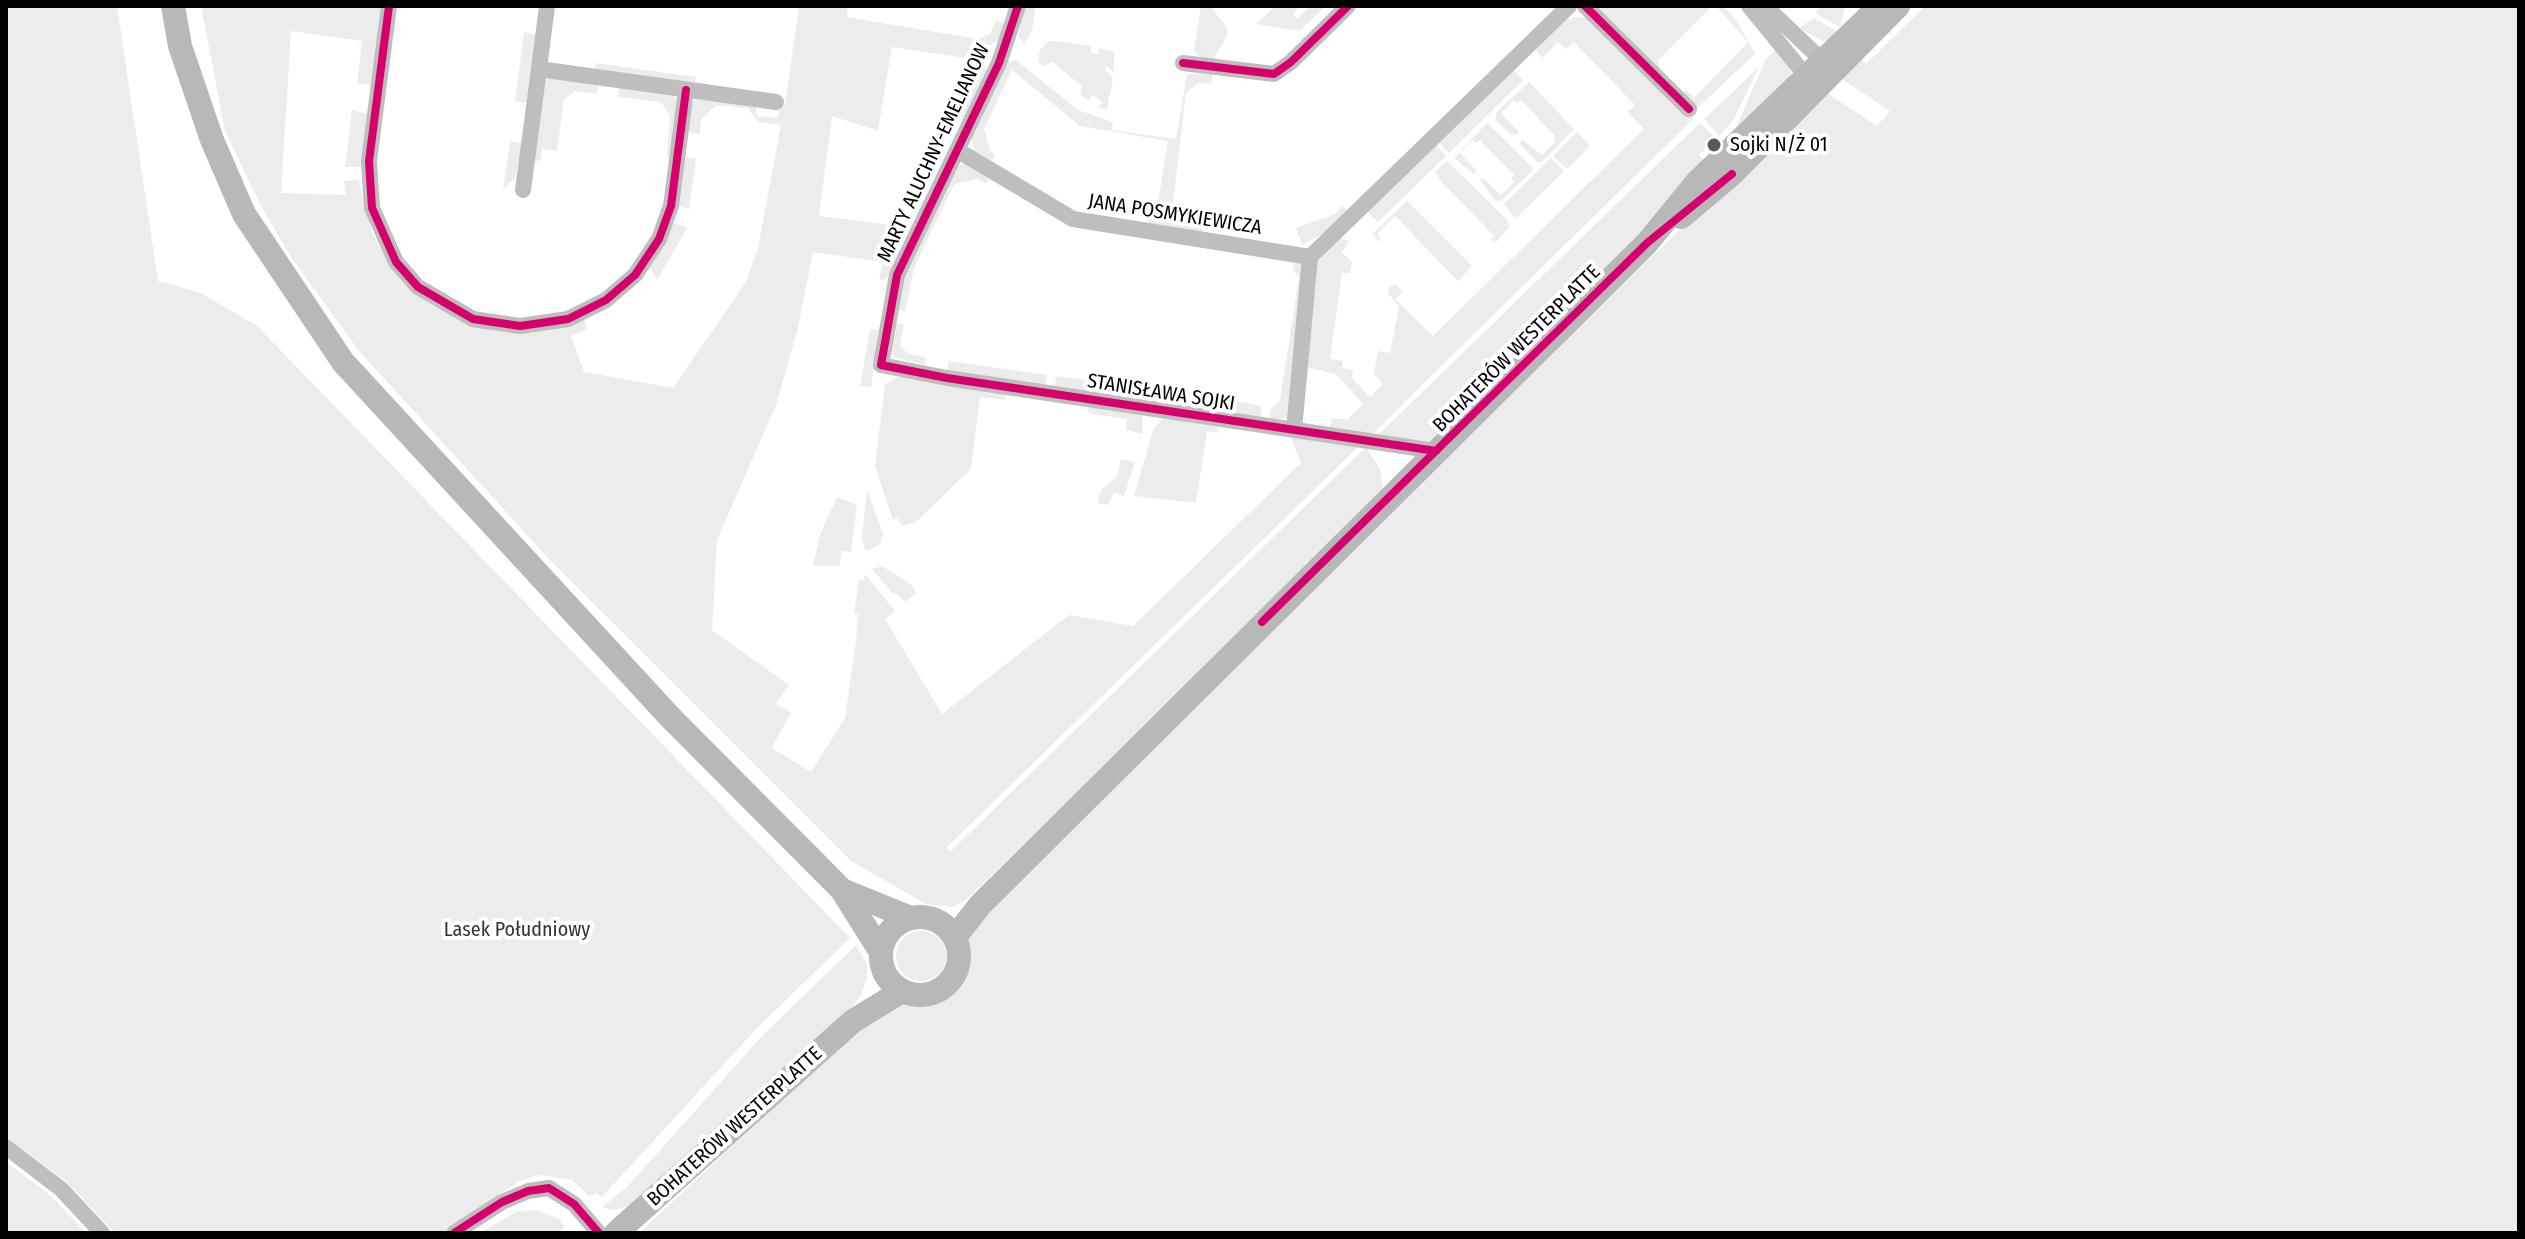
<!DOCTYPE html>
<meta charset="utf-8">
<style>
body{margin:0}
#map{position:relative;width:2525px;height:1239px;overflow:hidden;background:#fff;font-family:"Fira Sans Condensed",sans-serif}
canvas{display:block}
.frame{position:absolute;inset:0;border:8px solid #000;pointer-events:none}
</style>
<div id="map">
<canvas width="2525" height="1239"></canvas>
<div class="frame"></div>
</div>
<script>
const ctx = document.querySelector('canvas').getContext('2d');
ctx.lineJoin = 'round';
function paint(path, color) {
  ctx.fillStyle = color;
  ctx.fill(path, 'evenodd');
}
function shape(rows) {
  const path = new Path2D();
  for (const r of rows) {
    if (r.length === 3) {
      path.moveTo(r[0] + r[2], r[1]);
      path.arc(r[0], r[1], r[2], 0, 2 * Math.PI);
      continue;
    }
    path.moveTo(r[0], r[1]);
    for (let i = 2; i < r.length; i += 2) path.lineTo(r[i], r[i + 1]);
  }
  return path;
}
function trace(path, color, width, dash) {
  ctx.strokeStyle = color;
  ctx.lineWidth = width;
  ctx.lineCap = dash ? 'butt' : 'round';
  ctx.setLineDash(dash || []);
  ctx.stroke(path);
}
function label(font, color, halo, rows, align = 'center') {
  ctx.font = font + ' "Fira Sans Condensed",sans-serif';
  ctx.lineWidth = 8;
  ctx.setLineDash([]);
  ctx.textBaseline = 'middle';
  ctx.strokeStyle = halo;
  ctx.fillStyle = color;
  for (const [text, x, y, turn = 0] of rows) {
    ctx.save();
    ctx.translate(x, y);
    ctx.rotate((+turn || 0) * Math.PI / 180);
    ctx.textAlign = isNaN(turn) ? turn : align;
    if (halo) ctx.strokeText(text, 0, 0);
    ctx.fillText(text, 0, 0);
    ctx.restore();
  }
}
paint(shape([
 [6,6,117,6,158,281,201,293,257,326,850,938,757,1028,602,1197,596,1193,590,1197,572,1180,538,1175,519,1181,442,1233,115,1233,66,1181,6,1137],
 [201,6,383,6,371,85,357,83,362,41,291,31,281,193,346,195,344,181,359,180,372,233,395,272,430,304,480,328,584,319,587,329,571,336,584,372,673,388,746,282,758,248,781,125,758,122,748,108,716,105,701,120,700,134,686,132,693,101,700,97,756,107,757,116,778,118,780,107,785,104,799,6,848,6,847,17,979,39,990,34,996,20,1004,23,1003,38,991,45,978,44,975,54,984,59,987,73,963,121,954,116,978,68,973,59,892,47,878,131,832,116,819,216,899,226,903,220,909,221,911,227,904,238,892,240,889,246,900,251,890,276,884,280,879,280,883,262,813,252,797,332,776,405,717,540,712,630,789,685,776,704,791,712,772,748,811,772,845,718,856,642,858,615,854,613,859,580,864,580,865,574,895,611,885,619,942,714,1069,615,1133,626,1301,463,1290,435,1360,445,947,847,950,852,1366,447,1380,469,1383,487,1375,502,967,899,952,907,926,904,851,861,550,560,359,351,291,257,261,206,225,131],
 [1025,6,1036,6,1032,30,1024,45,1018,36],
 [1201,6,1210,6,1227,27,1227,35,1213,61,1202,60,1194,51],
 [1275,6,1299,6,1293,14,1297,19,1310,6,1326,6,1300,31,1256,24],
 [1593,6,1712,6,1657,61,1660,66,1656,70],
 [1716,6,1723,6,1736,20,1755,54,1695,110,1683,95,1686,90,1694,98,1748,42],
 [1822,6,1845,6,1840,27,1815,13],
 [1925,6,2519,6,2519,1233,639,1233,862,1025,903,1003,933,1004,953,994,966,973,968,939,988,905,1541,360,1827,93,1877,126,1890,111,1839,77,1859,57,1866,64],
 [1576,17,1586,18,1694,118,1371,435,1329,430,1332,418,1347,420,1363,404,1336,374,1306,367,1316,263,1340,238,1349,241,1342,252,1352,262,1350,273,1342,273,1330,359,1343,361,1342,368,1353,370,1352,378,1370,397,1383,384,1374,374,1378,351,1390,353,1399,307,1388,293,1389,286,1396,285,1403,291,1395,299,1433,336,1644,129,1628,112,1635,105,1574,42,1566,49,1558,42,1542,58,1536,50,1563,21],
 [1814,18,1833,29,1840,35,1824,42,1799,28],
 [524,32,537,35,529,103,515,101],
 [1056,41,1091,46,1091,53,1098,54,1099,48,1114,52,1114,72,1106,65,1105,70,1113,78,1107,109,1098,108,1103,102,1093,95,1088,101,1080,94,1082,86,1052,62,1042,66,1038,61,1040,50,1049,41],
 [1778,48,1790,66,1791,79,1735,130,1766,59],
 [1016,60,1078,110,1113,122,1112,130,1176,139,1187,74,1213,73,1211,84,1198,83,1186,93,1172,211,1179,220,1203,225,1202,232,1148,223,1149,216,1157,209,1168,141,1080,126,1012,70,984,129,990,150,995,155,992,161,975,151,971,138,1006,62],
 [595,63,696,77,694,84,596,72],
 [1759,67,1733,121,1719,136,1704,119],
 [1513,69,1523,80,1449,153,1437,141],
 [548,78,599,82,597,94,575,91,564,99,557,151,542,149,540,161,532,160,544,82],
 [1529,82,1574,129,1542,162,1537,162,1521,145,1521,139,1542,155,1555,142,1555,136,1521,100,1517,103,1514,100,1501,113,1519,132,1516,135,1510,134,1496,120,1496,113],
 [619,88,673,96,677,101,673,154,667,159,670,116,661,102,618,97],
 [352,110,369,114,362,167,345,167],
 [1487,123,1534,169,1501,201,1495,201,1480,180,1482,177,1501,195,1514,182,1511,178,1514,175,1480,140,1476,143,1473,140,1460,153,1477,171,1474,174,1454,158],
 [1700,123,1716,138,1699,155,1704,160,1675,202,1431,441,1375,438],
 [1577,132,1590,146,1567,169,1553,156],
 [510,141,523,144,515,178,503,189],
 [1435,144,1446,156,1378,222,1367,211],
 [683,157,696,159,689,209,678,206],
 [1551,158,1564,171,1515,219,1504,204],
 [1447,161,1508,221,1509,228,1495,243,1491,239,1494,236,1439,179,1435,172],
 [962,164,970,164,990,175,986,184,978,179,954,184,914,268,905,312,902,311,899,309,902,282,958,166],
 [1407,201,1472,266,1458,281,1395,216,1377,234,1381,239,1379,242,1372,234],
 [1342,206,1348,211,1326,232,1302,245,1296,228,1335,214],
 [676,223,687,228,658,279,648,267,671,224],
 [1295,259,1302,263,1288,418,1269,420,1271,409,1280,400,1299,277,1293,270],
 [897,324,904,324,900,345,908,354,925,357,925,365,893,357,891,352],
 [870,329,880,330,871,387,860,386],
 [949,361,1047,375,1045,388,947,370],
 [900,376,1007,391,1005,400,980,397,971,469,916,522,902,526,897,518,893,520,875,466,885,384],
 [1056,376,1112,384,1111,391,1105,397,1055,388],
 [1225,399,1262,406,1260,420,1223,414],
 [1089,406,1142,415,1143,434,1126,430,1127,419,1088,413],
 [1163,418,1218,427,1217,433,1207,431,1196,503,1134,496,1153,430],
 [1121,459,1135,462,1124,496,1114,492,1108,505,1097,503,1101,490,1117,477],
 [867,490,883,534,880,544,870,550,865,550,862,538],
 [837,497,857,505,851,552,842,551,839,566,813,566,821,532],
 [882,566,912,585,916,593,905,602,896,593,893,594,872,569],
 [921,956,25],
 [856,945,867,964,867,977,861,995,847,1014,628,1206,613,1210,602,1207,627,1187,763,1035],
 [6,1162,51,1196,86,1233,6,1233],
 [537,1210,559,1219,565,1226,558,1233,480,1233,518,1211]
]), '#ececec');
trace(shape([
 [389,6,369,161,372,208,396,262,418,287,473,319,520,326,568,319,606,300,635,275,659,239,671,206,686,90],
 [547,6,539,69,776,102],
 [1018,6,999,63,897,275,881,365,947,378,1436,451],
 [1585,6,1689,109],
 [1749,6,1811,82],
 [1765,6,1828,66],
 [1183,63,1274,74,1291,62,1348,6],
 [957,150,1073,219,1310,257,1569,6],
 [523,190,539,69],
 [1294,430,1310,257],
 [6,1147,61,1189,102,1233],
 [454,1233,502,1202,528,1191,549,1188,574,1204,599,1233]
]), '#bebebe', 16);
trace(shape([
 [173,6,180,46,212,140,244,214,343,362,670,717,842,890,879,949],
 [1681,217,1732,174,1898,6],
 [842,890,911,918],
 [920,956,39],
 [955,937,981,904,1647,243,1697,182,1880,6],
 [616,1233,853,1021,902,991]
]), '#b8b8b8', 24);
trace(shape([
 [389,6,369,161,372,208,396,262,418,287,473,319,520,326,568,319,606,300,635,275,659,239,671,206,686,90],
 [1018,6,999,63,897,275,881,365,947,378,1436,451],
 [1585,6,1689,109],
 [1183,63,1274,74,1291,62,1348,6],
 [1262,622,1647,243,1732,174],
 [454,1233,502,1202,528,1191,549,1188,574,1204,599,1233]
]), '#d6006c', 8);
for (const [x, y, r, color] of [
 [1714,145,8,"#595959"]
]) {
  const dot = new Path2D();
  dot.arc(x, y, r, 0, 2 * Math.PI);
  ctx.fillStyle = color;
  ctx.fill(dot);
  trace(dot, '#fff', 3);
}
label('20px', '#000', '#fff', [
 ["Sojki N/Ż 01",1730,145]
], 'left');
label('20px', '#000', '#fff', [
 ["MARTY ALUCHNY-EMELIANOW",934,153,-65],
 ["JANA POSMYKIEWICZA",1175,215,9],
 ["BOHATERÓW WESTERPLATTE",1517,349,-45],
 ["STANISŁAWA SOJKI",1161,393,9],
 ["BOHATERÓW WESTERPLATTE",735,1127,-42]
]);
label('20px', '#333', '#fff', [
 ["Lasek Południowy",517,930]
]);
</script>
